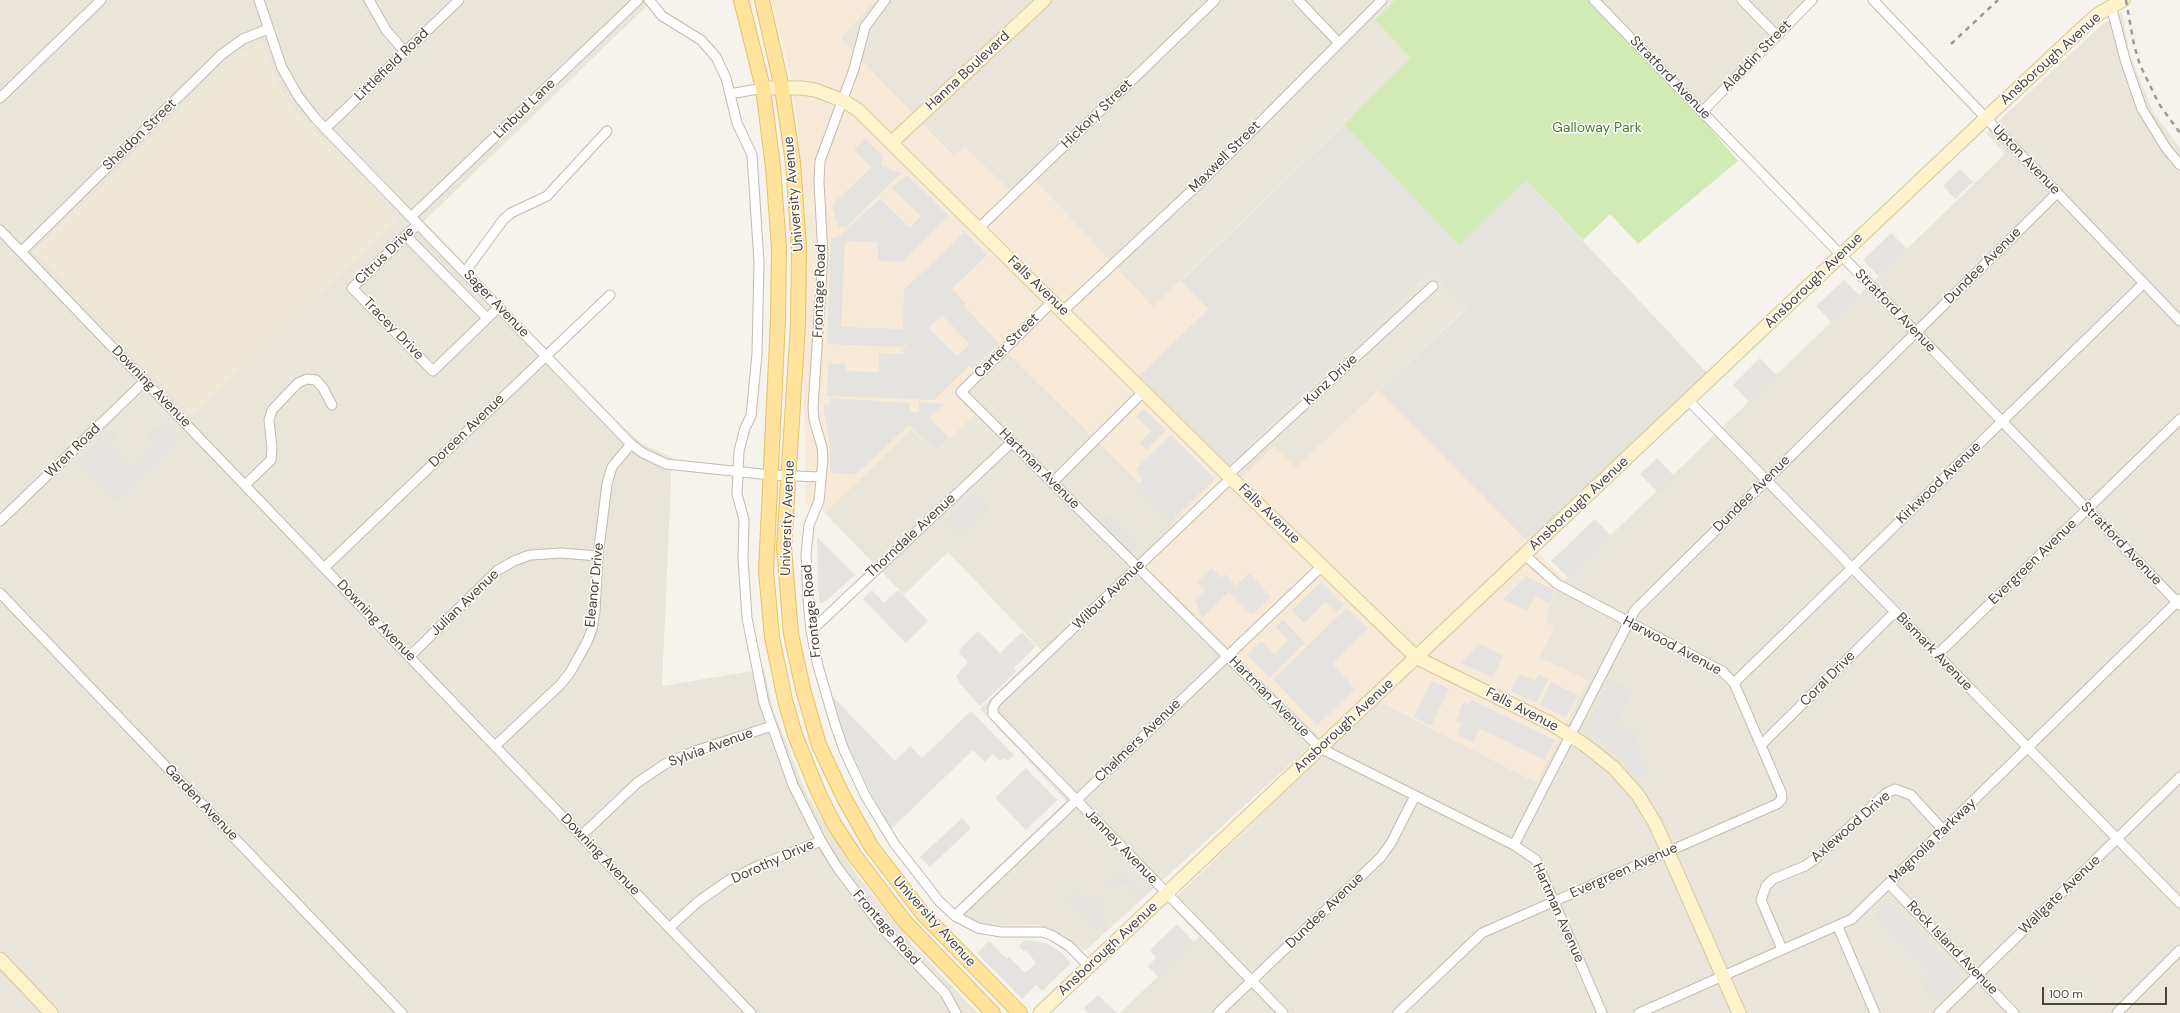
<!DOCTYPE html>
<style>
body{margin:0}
#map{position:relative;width:2180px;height:1013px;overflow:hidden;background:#f6f3ec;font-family:"DM Sans",sans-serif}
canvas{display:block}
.scale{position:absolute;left:2042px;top:987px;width:125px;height:18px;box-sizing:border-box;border:2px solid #4b4439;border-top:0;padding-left:5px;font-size:12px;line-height:14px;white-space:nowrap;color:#4b4439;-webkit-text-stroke:3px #fff;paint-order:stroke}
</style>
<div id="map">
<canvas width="2180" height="1013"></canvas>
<div class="scale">100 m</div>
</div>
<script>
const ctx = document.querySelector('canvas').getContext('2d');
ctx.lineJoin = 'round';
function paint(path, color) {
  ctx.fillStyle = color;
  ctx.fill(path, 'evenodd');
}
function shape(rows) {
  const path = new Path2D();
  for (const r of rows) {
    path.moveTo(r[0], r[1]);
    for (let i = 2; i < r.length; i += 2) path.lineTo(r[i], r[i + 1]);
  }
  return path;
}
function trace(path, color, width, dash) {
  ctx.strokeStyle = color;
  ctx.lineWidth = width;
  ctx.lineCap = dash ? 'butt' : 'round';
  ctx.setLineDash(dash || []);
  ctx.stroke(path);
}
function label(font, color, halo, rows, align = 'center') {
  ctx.font = font + ' "DM Sans",sans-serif';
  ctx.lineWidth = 3;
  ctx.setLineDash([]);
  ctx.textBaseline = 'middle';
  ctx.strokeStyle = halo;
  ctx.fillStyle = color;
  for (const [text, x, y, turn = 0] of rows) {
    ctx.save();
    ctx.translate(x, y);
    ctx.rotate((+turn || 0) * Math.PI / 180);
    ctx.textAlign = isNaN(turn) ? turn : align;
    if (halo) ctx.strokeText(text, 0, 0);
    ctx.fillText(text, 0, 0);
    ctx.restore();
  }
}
paint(shape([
 [0,0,653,0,424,221,617,421,643,445,672,457,662,686,764,669,773,709,806,793,855,872,912,944,978,1013,0,1013],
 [262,43,277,84,298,115,327,145,34,252,238,56],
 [876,0,1395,0,1375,20,1412,58,1153,307,1036,181,1017,198,965,147,954,157,840,38],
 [1588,0,1808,0,1697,113],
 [2122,12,2129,52,2153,112,2180,148,2180,1013,1120,1013,1199,937,1169,904,1379,701,1537,783,1539,657,1554,628,1545,621,1555,589,2005,154,1986,133,2100,26],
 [1432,270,1467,307,1296,468,1241,478,1228,466],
 [1000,345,1185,528,1146,567,1320,737,1085,951,1061,935,1039,925,987,926,968,919,955,907,1066,801,980,709,1041,650,948,552,904,595,825,513,911,429,937,452,953,392]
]), '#eae5da');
paint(shape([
 [771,0,876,0,840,38,953,157,965,147,1017,198,1036,181,1153,307,1181,281,1208,308,1139,376,1241,478,1274,446,1296,468,1378,391,1565,580,1555,589,1545,621,1554,628,1539,657,1588,680,1537,783,1379,701,1331,747,1146,567,1185,527,1000,345,953,392,975,414,937,452,911,429,825,513,806,504,798,124,790,73]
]), '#f7ead8');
paint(shape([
 [1344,124,1459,244,1526,180,1707,373,1529,543,1378,391,1467,308,1432,270,1228,466,1139,376,1208,309,1181,281]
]), '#e6e2dd');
paint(shape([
 [262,43,277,84,298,115,398,219,193,416,34,252,238,56]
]), '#efe8d6');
paint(shape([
 [1395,0,1591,0,1656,64,1738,161,1638,244,1610,214,1583,240,1526,180,1459,245,1344,124,1411,58,1375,20]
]), '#d2eab5');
paint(shape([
 [865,139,882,155,881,166,901,173,845,228,838,226,832,205,871,168,854,149],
 [1960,169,1973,182,1955,199,1943,186],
 [907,175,949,216,902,262,878,261,878,242,845,241,841,327,903,329,904,290,965,232,987,255,952,289,966,304,964,306,999,343,973,369,969,366,934,400,827,396,828,363,845,364,845,371,879,372,879,353,906,354,902,349,918,333,925,330,918,333,902,347,827,344,831,239,839,236,880,199,910,228,921,216,892,188],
 [942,315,970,344,957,356,929,328],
 [1891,233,1908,250,1880,278,1863,260],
 [1844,280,1861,297,1833,324,1816,306],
 [1760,358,1778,377,1750,403,1733,385],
 [830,398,910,403,910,412,919,412,919,402,943,404,929,418,949,438,936,451,909,425,856,474,830,473,830,442,824,413,824,404,829,405],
 [1144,409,1166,430,1147,450,1140,443,1151,431,1136,417],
 [166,423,182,439,117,503,77,462,113,428,119,434,111,443,134,467,155,447,145,436,155,426,159,430],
 [1171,435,1215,479,1169,523,1135,487,1142,480,1136,469],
 [1657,458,1675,477,1658,493,1640,474],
 [976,491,990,506,958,537,944,522],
 [1109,513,1140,545,1131,553,1099,522],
 [1595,519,1612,537,1569,579,1551,561],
 [817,537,855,575,825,602,820,603,818,588],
 [1211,568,1221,578,1225,574,1236,586,1249,573,1271,597,1252,615,1229,592,1202,618,1195,600,1205,590,1197,582],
 [1526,576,1554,590,1550,604,1535,596,1527,611,1503,599],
 [1321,582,1344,605,1337,612,1325,602,1304,623,1292,610],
 [872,590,884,603,898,590,928,621,906,643,863,599],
 [1347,608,1368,629,1332,664,1355,689,1317,725,1273,679],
 [1283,620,1305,643,1270,678,1247,654,1261,641,1274,654,1288,640,1276,627],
 [978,631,1000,653,1022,632,1036,646,1014,668,1016,671,980,706,960,684,956,676,968,662,960,654,959,650],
 [1479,644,1503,656,1493,677,1461,663],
 [1520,674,1535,681,1539,674,1549,679,1536,703,1511,691],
 [1610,680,1633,691,1618,721,1641,733,1636,743,1649,771,1641,779,1617,753,1586,729],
 [1432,681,1449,689,1431,726,1414,717],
 [1551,682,1578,696,1566,718,1540,705],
 [833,697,895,761,910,746,922,758,971,711,1014,755,1007,761,1004,758,1000,761,993,754,985,762,973,750,891,829,880,811,848,746,832,701],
 [1471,700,1555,740,1545,760,1480,729,1473,742,1457,734,1462,724,1456,722,1460,713,1459,712,1464,702,1469,705],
 [1026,768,1057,800,1026,830,995,798],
 [962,818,971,828,930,867,920,857],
 [1121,867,1144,891,1138,897,1125,882,1116,891,1106,881],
 [1075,888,1088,901,1095,895,1105,905,1098,911,1107,921,1096,932,1064,899],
 [1890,903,1961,977,1936,1001,1920,984,1929,975,1874,918],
 [1177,924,1194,942,1158,977,1148,966,1156,958,1150,950],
 [1025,940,1046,943,1062,953,1071,963,1042,991,1036,985,1022,999,977,953,989,941,1007,959,1009,957,1025,973,1036,963,1026,950,1024,952,1019,946],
 [1098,995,1117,1013,1088,1013,1084,1008]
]), '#e5e3e0');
const street = shape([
 [259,0,282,68,298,96,316,119,631,444,643,453,666,464,771,475,821,477],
 [369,0,386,30,405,52],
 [649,0,662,16,701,40,716,57,726,78,737,123,752,155,759,262,757,354,751,416,745,428,739,451,737,494,744,520,743,559,747,618,764,703,793,785,821,841,837,867,884,930,945,993,956,1013],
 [885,0,865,27,854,69,820,161,819,182,823,255,813,407,814,420,822,447,823,459,819,501,809,525,806,554,808,600,811,631,818,666,835,724,844,750,865,795,894,843,939,901,955,916,978,928,1001,932,1043,932,1053,936,1069,946,1090,967],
 [1298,0,1339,43],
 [1594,0,2180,605],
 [1742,0,1777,36],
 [1873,0,2180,321],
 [2111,6,2126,63,2142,109,2166,148,2180,165],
 [730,94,763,88],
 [0,98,101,0],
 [1702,112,1812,0],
 [325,129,459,0],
 [411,217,638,0],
 [418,224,352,288,433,371,499,307],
 [979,228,1215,0],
 [0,230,751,1013],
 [406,236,487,318],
 [21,252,221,55,243,39,268,29],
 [465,272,503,220,511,213,547,196,607,131],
 [1053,301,961,392,1320,748,1514,845,1536,860,1602,1013],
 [1063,311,1203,180,1382,0],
 [1689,401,2180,903],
 [1228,475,1433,286],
 [1231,478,996,702,993,708,993,714,1283,1013],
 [1052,483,1144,391],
 [245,485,271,460,272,448,269,420,272,410,298,383,307,379,316,380,323,388,332,405],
 [0,521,145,381],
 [324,568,610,295],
 [0,593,402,1013],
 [811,631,1012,442],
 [1937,655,2180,419],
 [409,657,498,570,514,561,530,555,561,553,598,556],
 [1734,683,2144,283],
 [1761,745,1895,612],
 [495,746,561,684,571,671,587,642,592,629,595,611,598,556,607,484,612,467,631,444],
 [581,836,637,783,665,764,695,751,772,726],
 [1514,845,1635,610,2057,193],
 [1889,884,2014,1013],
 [955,916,1322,566],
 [1838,927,1875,1013],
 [669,928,699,901,729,880,762,864,821,841],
 [1782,949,1761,900,1766,886,1773,879,1805,866,1815,859,1885,794,1895,789,1911,795,1944,831],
 [1218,1013,1381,857,1391,843,1415,796],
 [1398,1013,1482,933,1777,804,1782,799,1781,792,1734,683,1722,671,1557,584,1525,555],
 [1639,1013,1852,919,2180,599],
 [1939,1013,2180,777],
 [2117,1013,2180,950]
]);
const secondary = shape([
 [763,88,802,88,815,90,844,101,858,110,1231,478,1417,658,1550,723,1585,745,1614,768,1638,795,1656,825,1739,1013],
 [892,142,1044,0],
 [0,959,51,1013],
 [1040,1013,1986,118,2090,21,2100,13,2123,0]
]);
const primary = shape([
 [741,0,763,88,773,167,779,248,778,320,766,571,772,637,785,700,795,735,819,794,834,824,855,856,906,923,993,1013],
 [762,0,782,88,793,163,799,248,798,324,784,547,791,634,803,689,819,745,843,796,871,846,923,914,1020,1013]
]);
trace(street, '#c2bbae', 11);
trace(secondary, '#d6c79b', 15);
trace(primary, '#e6c16a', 16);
trace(street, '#fff', 9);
trace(secondary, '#fff3cd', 13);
trace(primary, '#ffe39c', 14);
trace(shape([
 [2126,0,2134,45,2140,65,2159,104,2180,133],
 [1951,44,1998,0]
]), '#9a9a9a', 2.5, [5, 5]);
label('14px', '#4b4439', '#fff', [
 ["Aladdin Street",1757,56,-46],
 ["Ansborough Avenue",2051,59,-42],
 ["Littlefield Road",392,65,-44],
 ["Hanna Boulevard",968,71,-43],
 ["Stratford Avenue",1670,78,46],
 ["Linbud Lane",525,109,-44],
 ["Hickory Street",1097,114,-44],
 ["Sheldon Street",140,135,-44],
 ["Maxwell Street",1225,157,-45],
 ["Upton Avenue",2026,160,46],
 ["University Avenue",794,194,-95],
 ["Citrus Drive",385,256,-44],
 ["Dundee Avenue",1983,266,-45],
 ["Ansborough Avenue",1814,281,-44],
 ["Falls Avenue",1038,286,44],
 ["Frontage Road",820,291,-88],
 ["Sager Avenue",496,304,46],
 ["Stratford Avenue",1895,311,46],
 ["Tracey Drive",393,329,46],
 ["Carter Street",1007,346,-45],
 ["Kunz Drive",1331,380,-43],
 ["Downing Avenue",151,387,46],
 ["Doreen Avenue",467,431,-44],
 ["Wren Road",73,451,-44],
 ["Hartman Avenue",1039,469,45],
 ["Kirkwood Avenue",1939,483,-44],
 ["Dundee Avenue",1752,494,-45],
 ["Ansborough Avenue",1579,504,-43],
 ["Falls Avenue",1269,514,44],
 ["University Avenue",788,518,-88],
 ["Thorndale Avenue",911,536,-43],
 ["Stratford Avenue",2121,544,46],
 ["Evergreen Avenue",2033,562,-44],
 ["Eleanor Drive",595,585,-84],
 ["Wilbur Avenue",1109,595,-44],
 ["Julian Avenue",465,603,-44],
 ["Frontage Road",812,611,-96],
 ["Downing Avenue",376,621,46],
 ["Harwood Avenue",1672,646,28],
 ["Bismark Avenue",1934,652,46],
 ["Coral Drive",1828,679,-45],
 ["Hartman Avenue",1269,697,45],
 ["Falls Avenue",1522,710,27],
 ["Ansborough Avenue",1344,726,-43],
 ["Chalmers Avenue",1138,741,-44],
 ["Sylvia Avenue",711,748,-20],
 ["Garden Avenue",201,803,46],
 ["Axlewood Drive",1851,827,-41],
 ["Magnolia Parkway",1933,841,-44],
 ["Janney Avenue",1121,847,46],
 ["Downing Avenue",600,855,46],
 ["Dorothy Drive",773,862,-24],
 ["Evergreen Avenue",1624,871,-24],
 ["Wallgate Avenue",2060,895,-44],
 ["Dundee Avenue",1325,911,-44],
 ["Hartman Avenue",1558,913,66],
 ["University Avenue",934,922,48],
 ["Frontage Road",886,928,49],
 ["Rock Island Avenue",1952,948,46],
 ["Ansborough Avenue",1108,949,-43]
]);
label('14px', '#4a7f2a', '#fff', [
 ["Galloway Park",1597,128]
]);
</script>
